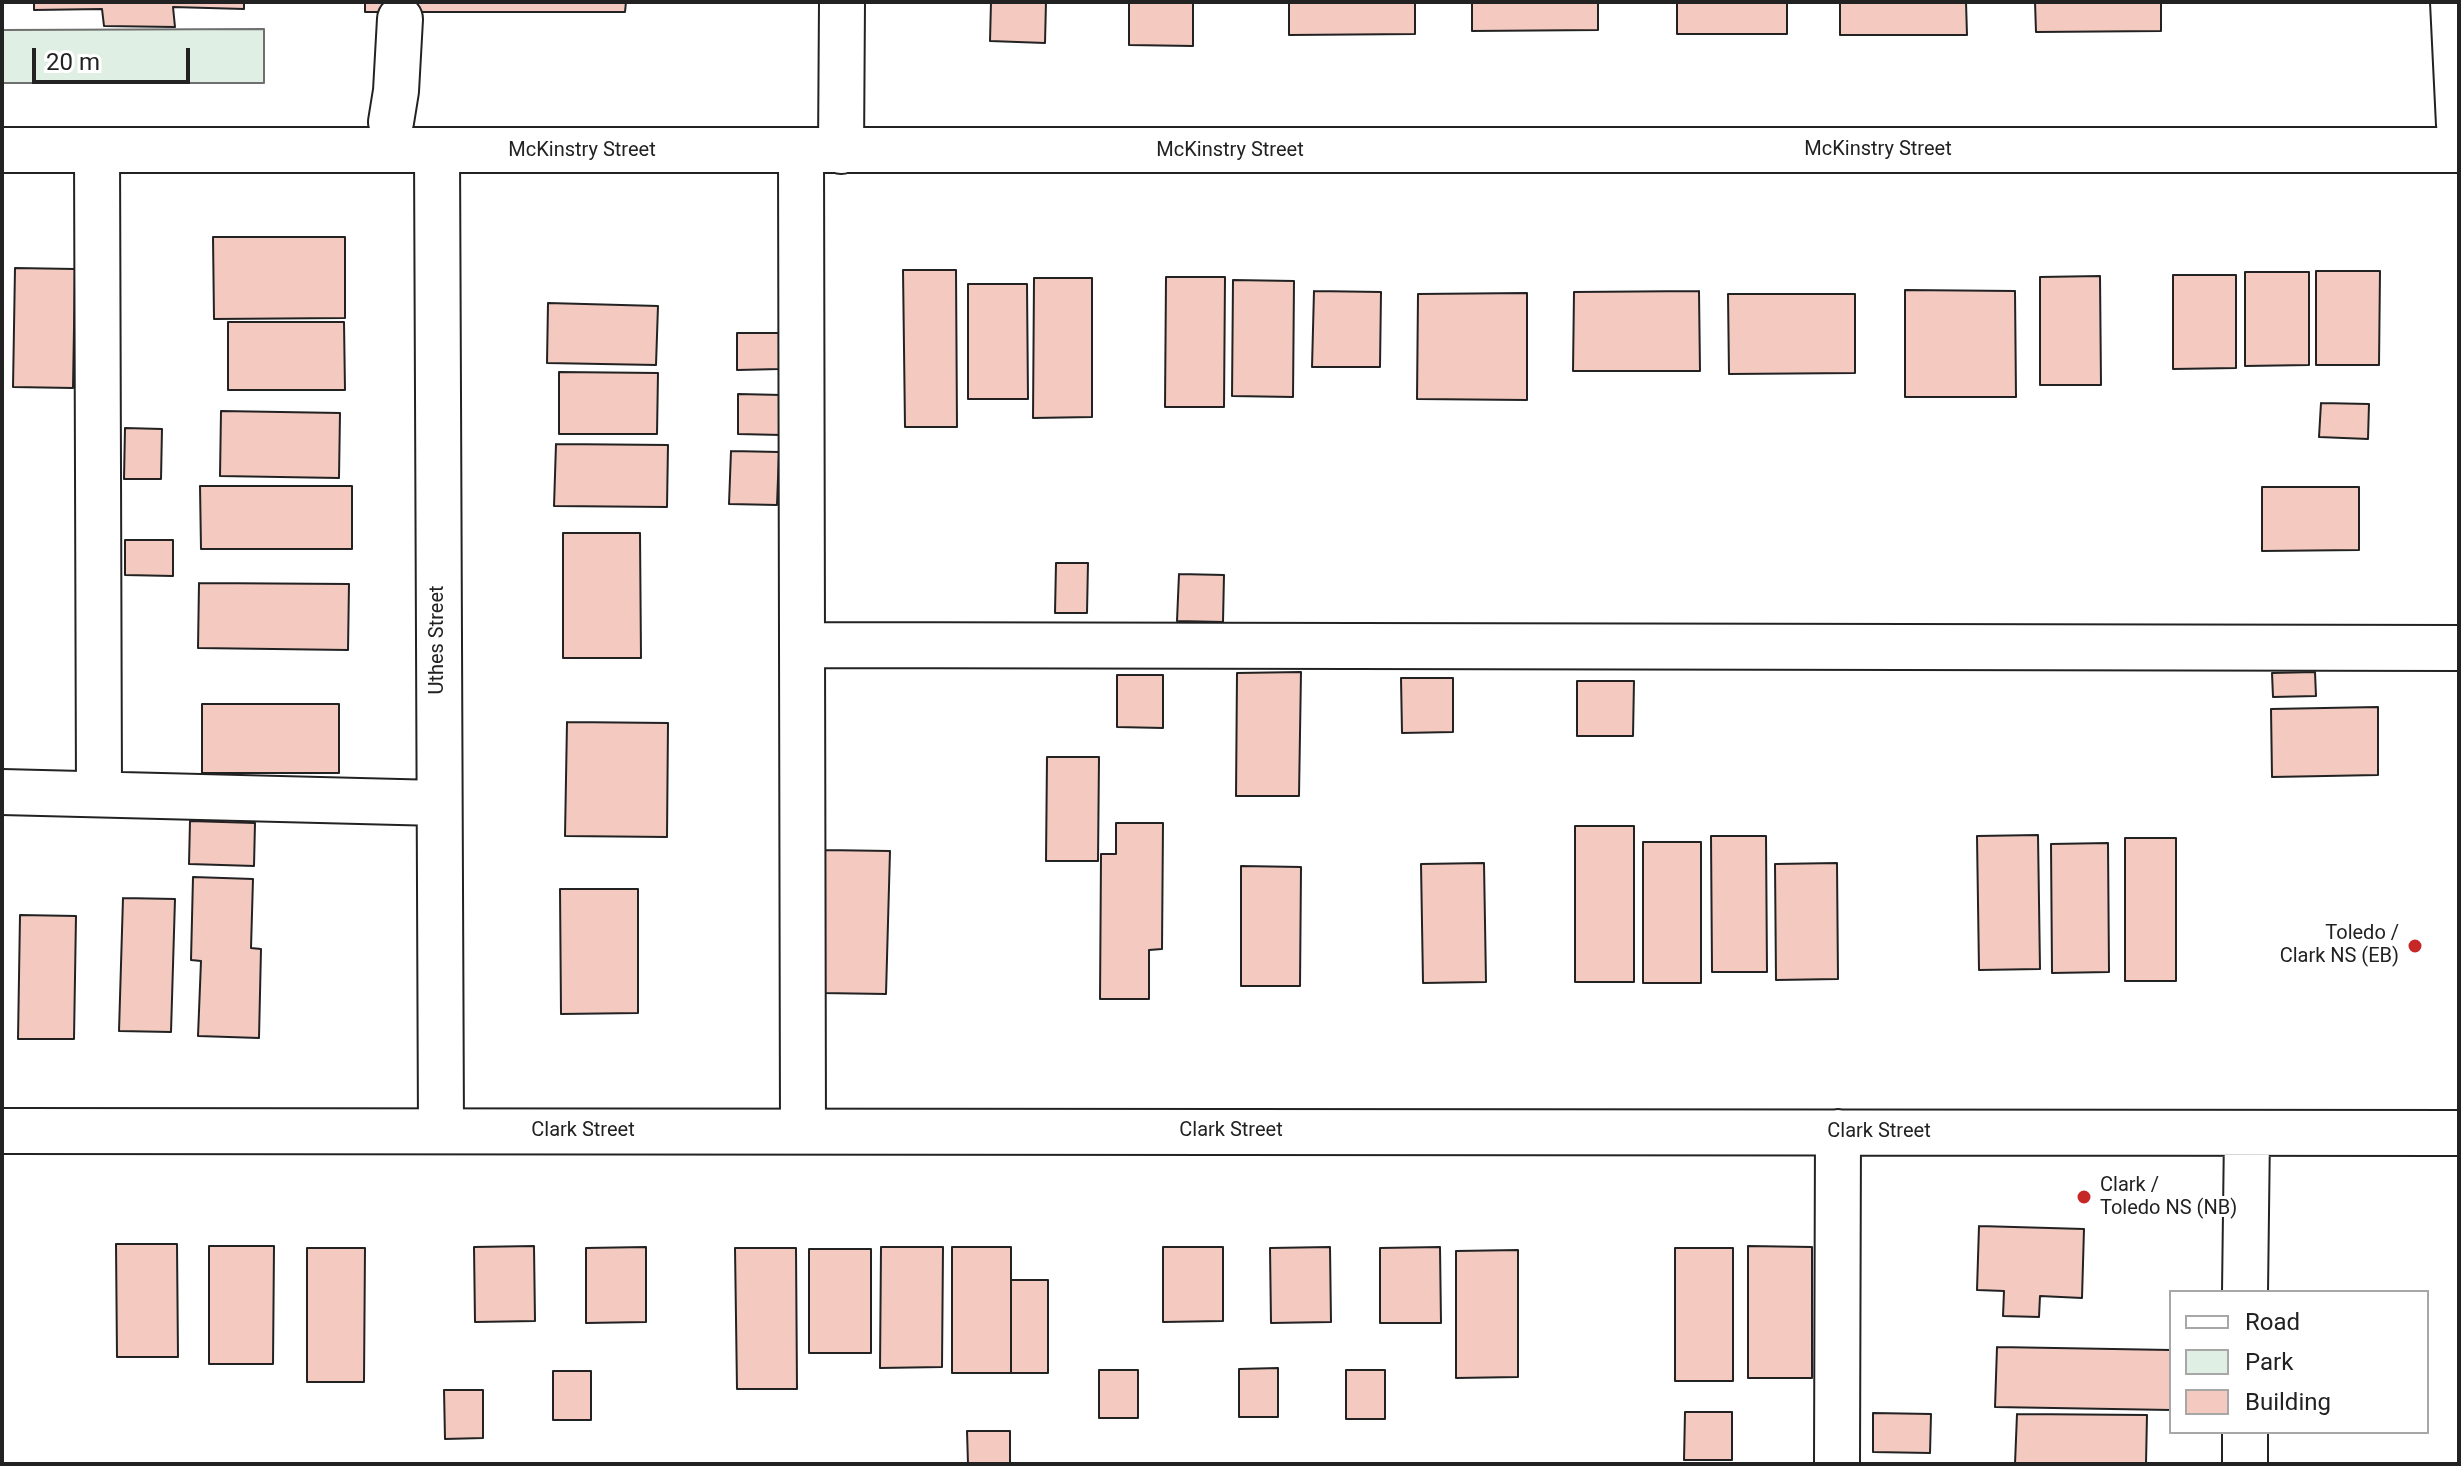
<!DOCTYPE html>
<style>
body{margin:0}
#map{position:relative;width:2461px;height:1466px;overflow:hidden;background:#fff;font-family:Roboto,sans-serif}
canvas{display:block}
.frame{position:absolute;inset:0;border:4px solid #222;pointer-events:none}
.legend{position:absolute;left:2169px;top:1290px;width:260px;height:144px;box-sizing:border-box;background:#fff;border:2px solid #a7a7a7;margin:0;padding:10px 14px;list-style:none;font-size:24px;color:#222}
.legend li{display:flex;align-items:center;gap:16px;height:40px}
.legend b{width:40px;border:2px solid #a7a7a7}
.scale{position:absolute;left:32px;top:48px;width:158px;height:36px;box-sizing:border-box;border:4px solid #222;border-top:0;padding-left:10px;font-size:24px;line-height:28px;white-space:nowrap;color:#222;-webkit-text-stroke:6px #fff;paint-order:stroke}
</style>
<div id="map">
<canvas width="2461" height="1466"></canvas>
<div class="frame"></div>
<ul class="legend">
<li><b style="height:10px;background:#fff"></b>Road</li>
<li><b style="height:22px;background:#e0efe3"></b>Park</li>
<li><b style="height:22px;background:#f3c9c0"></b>Building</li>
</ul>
<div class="scale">20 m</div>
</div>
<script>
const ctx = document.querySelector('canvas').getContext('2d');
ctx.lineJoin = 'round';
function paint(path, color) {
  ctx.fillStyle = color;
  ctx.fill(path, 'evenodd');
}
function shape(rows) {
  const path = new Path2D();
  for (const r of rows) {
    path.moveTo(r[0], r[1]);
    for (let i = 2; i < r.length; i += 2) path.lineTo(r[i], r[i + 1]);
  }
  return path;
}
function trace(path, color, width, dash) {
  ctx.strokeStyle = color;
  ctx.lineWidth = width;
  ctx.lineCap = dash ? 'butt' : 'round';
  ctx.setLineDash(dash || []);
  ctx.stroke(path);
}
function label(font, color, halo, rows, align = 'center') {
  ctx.font = font + ' Roboto,sans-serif';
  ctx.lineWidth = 6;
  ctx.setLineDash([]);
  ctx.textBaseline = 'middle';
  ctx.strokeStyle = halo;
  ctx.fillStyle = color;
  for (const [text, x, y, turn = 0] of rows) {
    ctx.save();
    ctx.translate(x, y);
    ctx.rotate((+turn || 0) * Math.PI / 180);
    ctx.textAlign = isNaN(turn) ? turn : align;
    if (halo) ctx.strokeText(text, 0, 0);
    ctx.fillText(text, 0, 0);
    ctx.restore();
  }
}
const green = shape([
 [264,29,264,83,2,83,2,30,264,29]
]);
paint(green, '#e0efe3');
trace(green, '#6f6f6f', 2);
const building = shape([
 [34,2,244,2,244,9,173,7,175,27,104,26,102,9,34,10,34,2],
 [365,2,626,2,625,12,365,12,365,2],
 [991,2,1046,2,1045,43,990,41,991,2],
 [1129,2,1193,2,1193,46,1129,45,1129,2],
 [1289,2,1415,2,1415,34,1289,35,1289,2],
 [1472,2,1598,2,1598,30,1472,31,1472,2],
 [1677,2,1787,2,1787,34,1677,34,1677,2],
 [1840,2,1966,2,1967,35,1840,35,1840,2],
 [2035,2,2161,2,2161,31,2036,32,2035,2],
 [213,237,345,237,345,318,214,319,213,237],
 [15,268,75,269,73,388,13,387,15,268],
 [903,270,956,270,957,427,905,427,903,270],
 [2316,271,2380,271,2379,365,2316,365,2316,271],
 [2245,272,2309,272,2309,365,2245,366,2245,272],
 [2173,275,2236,275,2236,368,2173,369,2173,275],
 [2100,276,2101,385,2040,385,2040,277,2100,276],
 [1166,277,1225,277,1224,407,1165,407,1166,277],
 [1034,278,1092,278,1092,417,1033,418,1034,278],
 [1233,280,1294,281,1293,397,1232,396,1233,280],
 [968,284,1027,284,1028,399,968,399,968,284],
 [1905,290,2015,291,2016,397,1905,397,1905,290],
 [1314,291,1381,292,1380,367,1312,367,1314,291],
 [1699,291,1700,371,1573,371,1574,292,1699,291],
 [1527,293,1527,400,1417,399,1418,294,1527,293],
 [1728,294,1855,294,1855,373,1729,374,1728,294],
 [548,303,658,306,656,365,547,363,548,303],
 [228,322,344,322,345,390,228,390,228,322],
 [737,333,781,333,780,369,737,370,737,333],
 [559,372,658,373,657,434,559,434,559,372],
 [738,394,782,395,781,435,738,434,738,394],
 [2321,403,2369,404,2368,439,2319,437,2321,403],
 [221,411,340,413,339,478,220,476,221,411],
 [125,428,162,429,161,479,124,479,125,428],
 [556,444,668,445,667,507,554,506,556,444],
 [731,451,779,452,777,505,729,504,731,451],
 [200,486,352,486,352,549,201,549,200,486],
 [2262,487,2359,487,2359,550,2262,551,2262,487],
 [563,533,640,533,641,658,563,658,563,533],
 [125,540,173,540,173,576,125,575,125,540],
 [1056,563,1088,563,1087,613,1055,613,1056,563],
 [1179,574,1224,575,1223,622,1177,621,1179,574],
 [199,583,349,584,348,650,198,648,199,583],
 [1301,672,1299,796,1236,796,1237,673,1301,672],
 [2315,672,2316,696,2273,697,2272,673,2315,672],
 [1117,675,1163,675,1163,728,1117,727,1117,675],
 [1401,678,1453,678,1453,732,1402,733,1401,678],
 [1577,681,1634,681,1633,736,1577,736,1577,681],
 [202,704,339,704,339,773,202,773,202,704],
 [2378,707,2378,775,2272,777,2271,709,2378,707],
 [567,722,668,723,667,837,565,836,567,722],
 [1047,757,1099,757,1098,861,1046,861,1047,757],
 [190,821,255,823,254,866,189,864,190,821],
 [1116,823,1163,823,1162,949,1149,950,1149,999,1100,999,1101,854,1116,854,1116,823],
 [1575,826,1634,826,1634,982,1575,982,1575,826],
 [2038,835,2040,969,1979,970,1977,836,2038,835],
 [1711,836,1766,836,1767,972,1712,972,1711,836],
 [2125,838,2176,838,2176,981,2125,981,2125,838],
 [1643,842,1701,842,1701,983,1643,983,1643,842],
 [2108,843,2109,972,2052,973,2051,844,2108,843],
 [824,850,890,851,886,994,821,993,824,850],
 [1484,863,1486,982,1423,983,1421,864,1484,863],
 [1837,863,1838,979,1776,980,1775,864,1837,863],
 [1241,866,1301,867,1300,986,1241,986,1241,866],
 [193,877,253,879,251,948,261,949,259,1038,198,1036,201,961,191,960,193,877],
 [560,889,638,889,638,1013,561,1014,560,889],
 [123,898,175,899,171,1032,119,1031,123,898],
 [20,915,76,916,74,1039,18,1039,20,915],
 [1979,1226,2084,1229,2082,1298,2040,1296,2039,1317,2003,1316,2004,1291,1977,1290,1979,1226],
 [116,1244,177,1244,178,1357,117,1357,116,1244],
 [209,1246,274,1246,273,1364,209,1364,209,1246],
 [534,1246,535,1321,475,1322,474,1247,534,1246],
 [1748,1246,1812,1247,1812,1378,1748,1378,1748,1246],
 [646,1247,646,1322,586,1323,586,1248,646,1247],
 [881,1247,943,1247,942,1367,880,1368,881,1247],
 [952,1247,1011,1247,1011,1373,952,1373,952,1247],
 [1163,1247,1223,1247,1223,1321,1163,1322,1163,1247],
 [1330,1247,1331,1322,1271,1323,1270,1248,1330,1247],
 [1440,1247,1441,1323,1380,1323,1380,1248,1440,1247],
 [307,1248,365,1248,364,1382,307,1382,307,1248],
 [735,1248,796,1248,797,1389,737,1389,735,1248],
 [1675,1248,1733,1248,1733,1381,1675,1381,1675,1248],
 [809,1249,871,1249,871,1353,809,1353,809,1249],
 [1518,1250,1518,1377,1456,1378,1456,1251,1518,1250],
 [1011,1280,1048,1280,1048,1373,1011,1373,1011,1280],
 [1997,1347,2171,1350,2171,1410,1995,1407,1997,1347],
 [1278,1368,1278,1417,1239,1417,1239,1369,1278,1368],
 [1099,1370,1138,1370,1138,1418,1099,1418,1099,1370],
 [1346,1370,1385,1370,1385,1419,1346,1419,1346,1370],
 [553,1371,591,1371,591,1420,553,1420,553,1371],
 [444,1390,483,1390,483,1438,445,1439,444,1390],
 [1685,1412,1732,1412,1732,1460,1684,1460,1685,1412],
 [1873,1413,1931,1414,1930,1453,1873,1452,1873,1413],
 [2017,1414,2147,1415,2146,1464,2015,1464,2017,1414],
 [967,1431,1010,1431,1010,1463,968,1464,967,1431]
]);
paint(building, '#f3c9c0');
trace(building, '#222', 2);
const minor = shape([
 [2453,2,2459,125],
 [391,122,396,91,400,19],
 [2,150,2459,150],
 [97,150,99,794],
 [437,150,441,1130],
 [801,151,803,1131],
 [841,151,842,2],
 [802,645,2459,648],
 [2,792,439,803],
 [2,1131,2459,1133],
 [2245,1292,2247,1133],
 [1837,1464,1838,1132],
 [2245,1464,2245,1432]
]);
trace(minor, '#222', 48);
trace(minor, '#fff', 44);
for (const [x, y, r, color] of [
 [2415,946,8,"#c62828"],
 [2084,1197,8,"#c62828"]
]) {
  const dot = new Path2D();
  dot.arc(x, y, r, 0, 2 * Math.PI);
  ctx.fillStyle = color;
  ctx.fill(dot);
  trace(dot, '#fff', 3);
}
label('20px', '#222', '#fff', [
 ["McKinstry Street",1878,150],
 ["McKinstry Street",582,151],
 ["McKinstry Street",1230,151],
 ["Uthes Street",438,640,-90],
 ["Clark Street",583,1131],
 ["Clark Street",1231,1131],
 ["Clark Street",1879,1132]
]);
label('20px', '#222', '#fff', [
 ["Toledo /",2399,934],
 ["Clark NS (EB)",2399,957],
 ["Clark /",2100,1186,"left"],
 ["Toledo NS (NB)",2100,1209,"left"]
], 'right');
</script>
